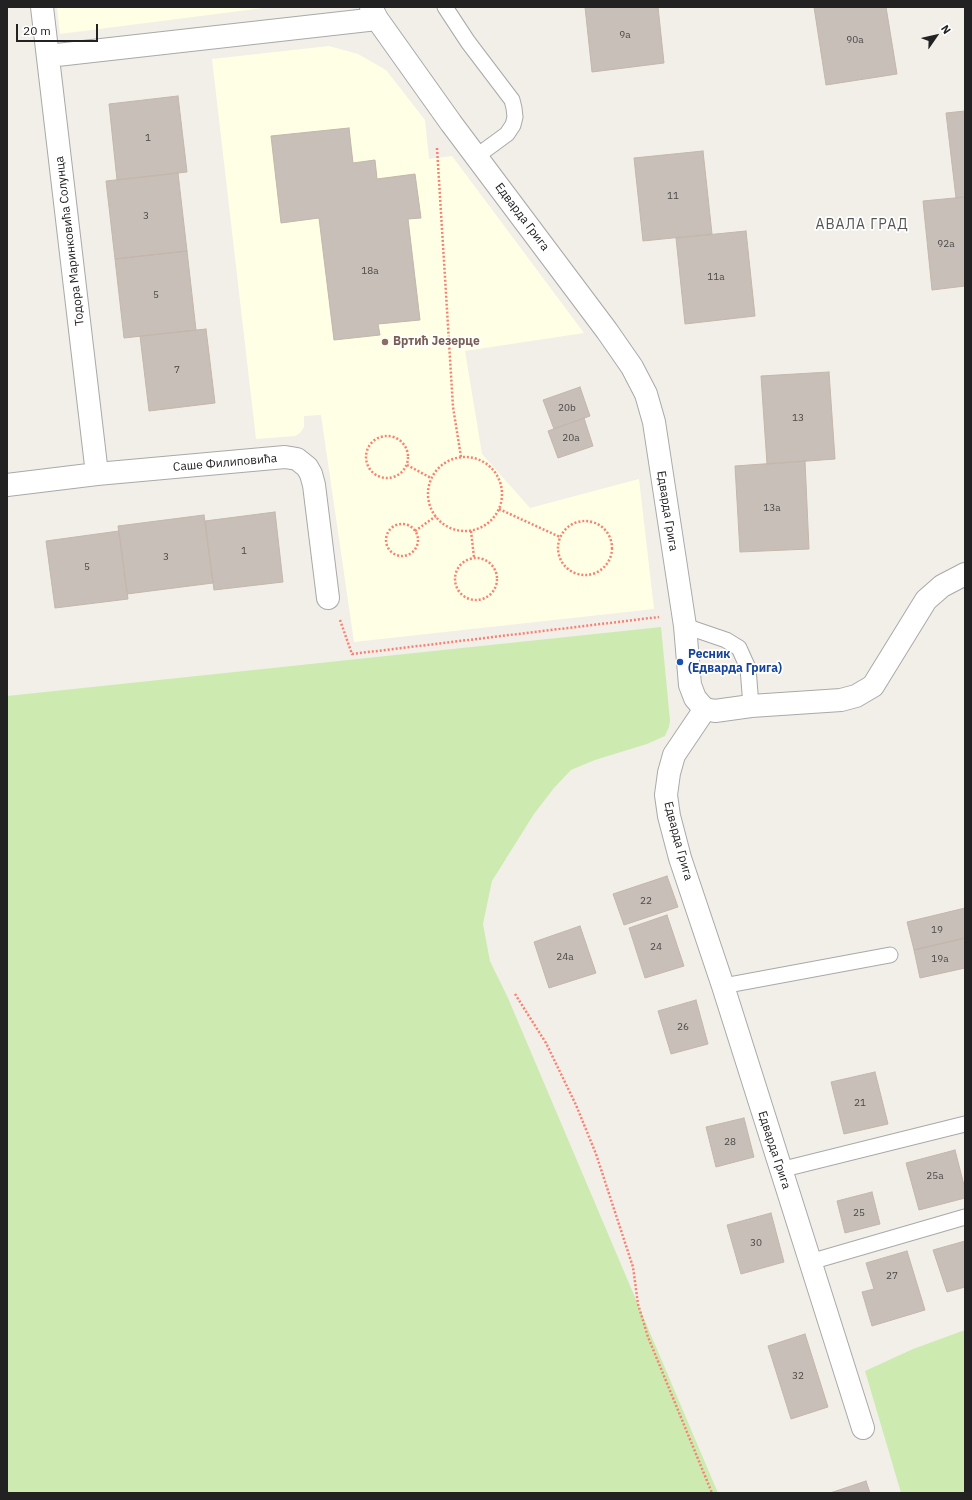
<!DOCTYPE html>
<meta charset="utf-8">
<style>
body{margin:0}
#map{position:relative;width:972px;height:1500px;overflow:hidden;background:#f2efe9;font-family:"IBM Plex Sans",sans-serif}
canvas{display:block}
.frame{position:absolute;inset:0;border:8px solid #222;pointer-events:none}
.north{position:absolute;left:916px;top:16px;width:40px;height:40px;-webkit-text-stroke:3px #fff;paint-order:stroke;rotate:56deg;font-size:11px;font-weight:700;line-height:16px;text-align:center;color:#222}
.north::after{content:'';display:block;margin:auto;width:14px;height:18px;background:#222;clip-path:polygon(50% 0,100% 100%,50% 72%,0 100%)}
.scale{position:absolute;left:16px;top:24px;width:82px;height:18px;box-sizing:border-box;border:2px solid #222;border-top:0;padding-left:5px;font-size:12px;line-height:14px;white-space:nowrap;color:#222;-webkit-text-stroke:3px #fff;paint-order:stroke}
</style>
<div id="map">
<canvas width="972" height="1500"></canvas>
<div class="frame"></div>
<div class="north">N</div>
<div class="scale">20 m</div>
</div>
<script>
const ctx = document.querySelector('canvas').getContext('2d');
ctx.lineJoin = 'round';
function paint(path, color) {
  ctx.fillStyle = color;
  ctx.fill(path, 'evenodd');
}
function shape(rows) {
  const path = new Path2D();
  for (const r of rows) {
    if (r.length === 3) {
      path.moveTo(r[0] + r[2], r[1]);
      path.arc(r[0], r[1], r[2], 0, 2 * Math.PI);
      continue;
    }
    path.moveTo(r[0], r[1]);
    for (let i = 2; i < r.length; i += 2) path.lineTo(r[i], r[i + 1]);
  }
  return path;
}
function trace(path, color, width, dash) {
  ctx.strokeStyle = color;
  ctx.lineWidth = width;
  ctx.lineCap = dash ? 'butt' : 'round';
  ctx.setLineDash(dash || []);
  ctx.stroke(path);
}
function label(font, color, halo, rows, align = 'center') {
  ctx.font = font + ' "IBM Plex Sans",sans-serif';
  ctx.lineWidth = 3.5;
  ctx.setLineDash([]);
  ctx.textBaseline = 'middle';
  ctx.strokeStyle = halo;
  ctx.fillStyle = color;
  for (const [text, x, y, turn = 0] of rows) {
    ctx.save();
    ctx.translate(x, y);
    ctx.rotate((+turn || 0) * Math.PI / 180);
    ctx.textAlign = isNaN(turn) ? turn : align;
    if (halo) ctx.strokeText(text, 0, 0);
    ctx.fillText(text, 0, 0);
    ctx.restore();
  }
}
paint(shape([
 [57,7,271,7,60,34],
 [329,46,358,54,386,70,425,120,429,159,452,156,584,333,465,351,482,454,530,508,639,479,654,609,354,642,321,415,304,416,304,427,300,433,295,436,256,439,212,59]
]), '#ffffe5');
paint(shape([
 [661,627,670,720,669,727,665,736,647,744,595,760,571,770,554,788,534,814,492,881,483,924,490,961,508,998,718,1493,7,1493,7,696],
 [965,1330,965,1493,901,1493,865,1371,913,1349]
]), '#cdebb0');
const building = shape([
 [585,7,658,7,664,63,592,72,585,7],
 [814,7,886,7,897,74,826,85,814,7],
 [178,96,187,172,117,180,109,104,178,96],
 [965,111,965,197,956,198,946,113,965,111],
 [349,128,353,163,375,160,377,179,415,174,421,218,408,219,420,320,378,324,380,335,334,340,319,218,281,223,271,136,349,128],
 [703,151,712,234,643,241,634,158,703,151],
 [178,173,187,251,115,259,106,181,178,173],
 [965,197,965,286,932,290,923,201,965,197],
 [746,231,755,316,685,324,676,238,746,231],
 [187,251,196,330,124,338,115,259,187,251],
 [206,329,215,403,149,411,140,336,206,329],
 [829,372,835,459,767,464,761,376,829,372],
 [580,387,590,416,554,429,543,400,580,387],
 [584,418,593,446,558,458,548,431,584,418],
 [805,461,809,549,740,552,735,466,805,461],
 [275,512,283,582,214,590,205,521,275,512],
 [204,515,213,583,127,594,118,526,204,515],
 [119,531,128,599,55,608,46,541,119,531],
 [667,876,678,907,624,925,613,894,667,876],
 [965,908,965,938,914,950,907,922,965,908],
 [667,915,684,966,645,978,629,928,667,915],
 [580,926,596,973,549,988,534,942,580,926],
 [965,938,965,968,920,978,914,950,965,938],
 [696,1000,708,1044,671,1054,658,1011,696,1000],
 [875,1072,888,1124,844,1134,831,1082,875,1072],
 [744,1118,754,1157,716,1167,706,1127,744,1118],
 [955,1150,965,1189,965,1198,919,1210,906,1163,955,1150],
 [872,1192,880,1224,845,1233,837,1201,872,1192],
 [771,1213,784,1262,741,1274,727,1225,771,1213],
 [965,1241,965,1287,947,1292,933,1250,965,1241],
 [907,1251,925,1310,872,1326,862,1292,874,1289,866,1263,907,1251],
 [805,1334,828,1407,791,1419,768,1346,805,1334],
 [866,1481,870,1493,830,1493,866,1481]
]);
paint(building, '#c7bfb8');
trace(building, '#c4b6ab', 1);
const service = shape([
 [445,7,468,42,512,100,514,108,515,117,513,125,507,134,477,156],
 [685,626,726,640,739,648,748,668,751,706],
 [723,986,890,955],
 [780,1170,965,1124],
 [810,1262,965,1217]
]);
const minor = shape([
 [42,7,97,474],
 [371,7,377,19,451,123,607,331,632,367,646,394,654,422,685,626,690,685,695,698,700,704,705,709,715,711,751,706,841,700,856,696,873,686,926,600,942,586,965,574],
 [48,56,377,19],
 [7,485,97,474,285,457,297,459,307,467,311,474,314,485,328,598],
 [705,709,674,755,669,773,666,795,669,816,680,858,723,986,863,1428]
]);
trace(service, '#a9a9a9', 17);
trace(minor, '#a9a9a9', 24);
trace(shape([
 [437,148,453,407,461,457],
 [387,457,21],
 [465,494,37],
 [407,465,431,478],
 [499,509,560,537],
 [585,548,27],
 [402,540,16],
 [415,531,436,516],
 [471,531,474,557],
 [476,579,21],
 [340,620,352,654,659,617],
 [515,994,546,1043,576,1105,596,1154,633,1267,638,1304,648,1337,712,1493]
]), '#fa8072', 2.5, [2, 2]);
trace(service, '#fff', 15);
trace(minor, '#fff', 22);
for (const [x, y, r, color] of [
 [385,342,4,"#8d6e63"],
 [680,662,4,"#1a4fb4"]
]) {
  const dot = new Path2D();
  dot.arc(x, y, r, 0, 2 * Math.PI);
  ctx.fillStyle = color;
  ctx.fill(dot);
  trace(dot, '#fff', 1.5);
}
label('10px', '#4b4948', null, [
 ["9a",625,35],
 ["90a",855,40],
 ["1",148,138],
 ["11",673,196],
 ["3",146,216],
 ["92a",946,244],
 ["18a",370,271],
 ["11a",716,277],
 ["5",156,295],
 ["7",177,370],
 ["20b",567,408],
 ["13",798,418],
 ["20a",571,438],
 ["13a",772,508],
 ["1",244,551],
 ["3",166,557],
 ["5",87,567],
 ["22",646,901],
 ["19",937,930],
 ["24",656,947],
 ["24a",565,957],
 ["19a",940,959],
 ["26",683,1027],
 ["21",860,1103],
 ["28",730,1142],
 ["25a",935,1176],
 ["25",859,1213],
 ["30",756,1243],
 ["27",892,1276],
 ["32",798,1376]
]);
label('12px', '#222', '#fff', [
 ["Едварда Грига",522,217,53],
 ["Тодора Маринковића Солунца",70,241,-97],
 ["Саше Филиповића",225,463,-5],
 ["Едварда Грига",667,511,81],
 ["Едварда Грига",678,841,75],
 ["Едварда Грига",774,1150,72]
]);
label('bold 12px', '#785e54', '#fff', [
 ["Вртић Језерце",393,342]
], 'left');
label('bold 12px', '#164399', '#fff', [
 ["Ресник",688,655],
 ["(Едварда Грига)",688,669]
], 'left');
ctx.letterSpacing = '1px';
label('14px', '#555', '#fff', [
 ["АВАЛА ГРАД",862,225]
]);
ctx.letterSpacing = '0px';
</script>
